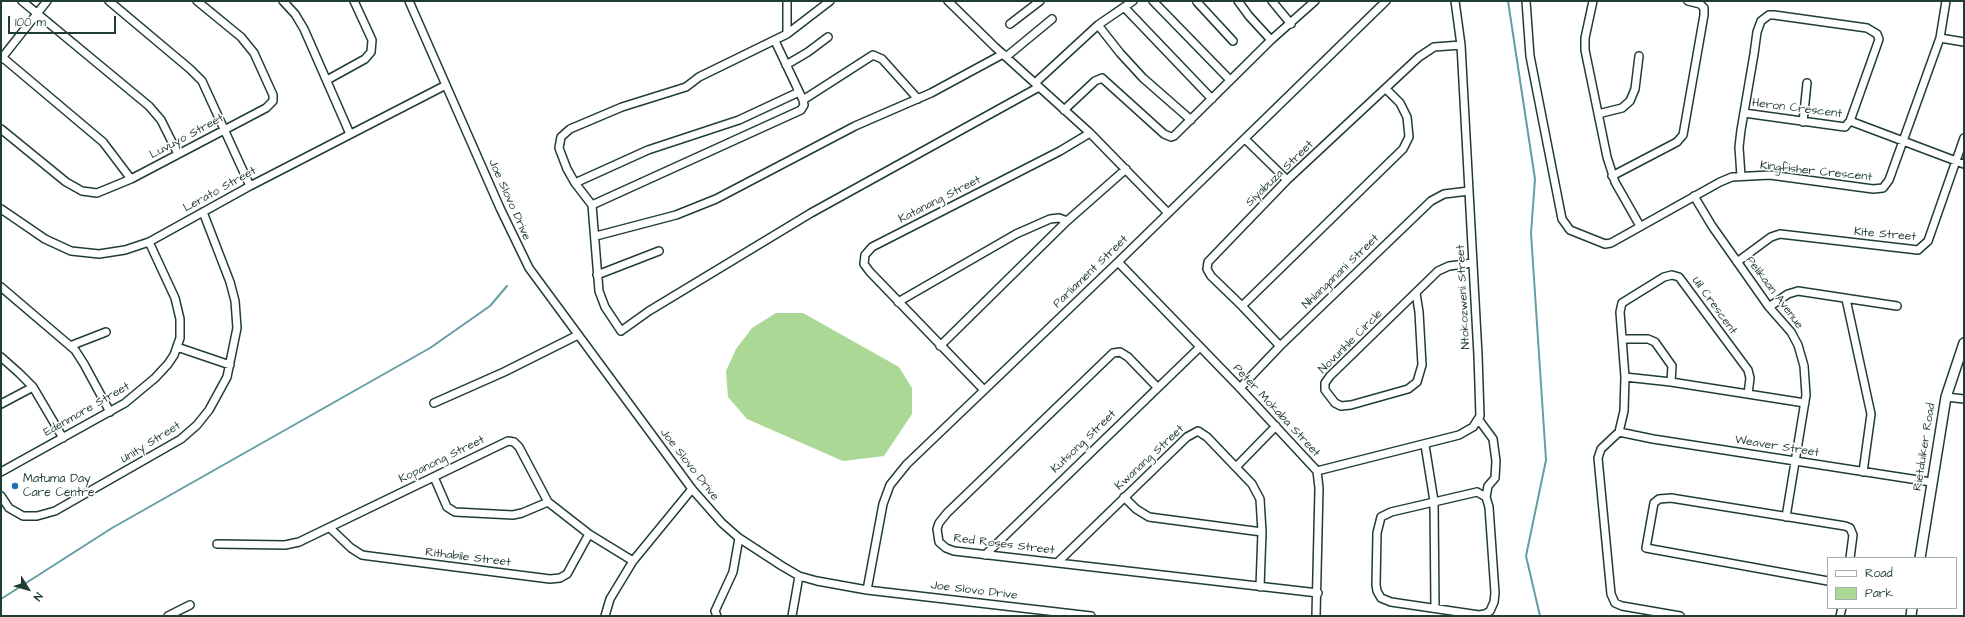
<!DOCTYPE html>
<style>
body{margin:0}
#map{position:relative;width:1965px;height:617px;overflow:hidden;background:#fff;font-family:"Architects Daughter",sans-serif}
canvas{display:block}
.frame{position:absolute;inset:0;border:2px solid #1f3d34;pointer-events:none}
.legend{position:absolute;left:1827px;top:557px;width:130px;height:52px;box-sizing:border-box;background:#fff;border:1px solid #a5b1ae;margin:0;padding:5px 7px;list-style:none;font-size:12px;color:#1f3d34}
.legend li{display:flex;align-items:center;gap:8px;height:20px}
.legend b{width:20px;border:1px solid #a5b1ae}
.north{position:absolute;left:8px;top:569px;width:40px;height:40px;-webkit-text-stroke:3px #fff;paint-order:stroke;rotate:127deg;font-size:11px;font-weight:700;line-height:16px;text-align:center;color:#1f3d34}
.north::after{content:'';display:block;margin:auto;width:14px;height:18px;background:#1f3d34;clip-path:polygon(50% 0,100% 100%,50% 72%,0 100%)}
.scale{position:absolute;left:8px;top:16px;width:108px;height:18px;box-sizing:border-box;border:2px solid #1f3d34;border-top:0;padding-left:5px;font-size:12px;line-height:14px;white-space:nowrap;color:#1f3d34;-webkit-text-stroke:3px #fff;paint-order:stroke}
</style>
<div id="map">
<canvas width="1965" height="617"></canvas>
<div class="frame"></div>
<ul class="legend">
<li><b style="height:5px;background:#fff"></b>Road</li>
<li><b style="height:11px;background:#acd896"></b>Park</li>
</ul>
<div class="north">N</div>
<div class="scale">100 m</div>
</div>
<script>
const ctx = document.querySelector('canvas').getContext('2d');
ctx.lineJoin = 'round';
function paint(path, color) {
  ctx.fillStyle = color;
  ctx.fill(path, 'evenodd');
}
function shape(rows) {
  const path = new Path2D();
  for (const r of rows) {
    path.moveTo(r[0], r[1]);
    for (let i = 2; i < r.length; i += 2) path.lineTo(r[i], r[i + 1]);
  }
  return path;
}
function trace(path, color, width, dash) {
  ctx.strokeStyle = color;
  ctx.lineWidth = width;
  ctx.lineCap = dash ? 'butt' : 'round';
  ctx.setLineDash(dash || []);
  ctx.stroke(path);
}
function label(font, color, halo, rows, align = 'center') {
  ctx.font = font + ' "Architects Daughter",sans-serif';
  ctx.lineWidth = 3;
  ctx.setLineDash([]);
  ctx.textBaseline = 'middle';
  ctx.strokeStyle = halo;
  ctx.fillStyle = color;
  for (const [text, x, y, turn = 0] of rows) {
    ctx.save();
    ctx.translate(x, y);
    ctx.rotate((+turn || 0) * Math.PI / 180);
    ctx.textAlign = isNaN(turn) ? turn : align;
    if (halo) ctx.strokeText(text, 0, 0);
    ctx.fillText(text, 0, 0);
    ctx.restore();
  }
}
paint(shape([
 [776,313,803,313,899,367,912,388,912,414,884,456,843,461,747,419,728,397,726,371,736,349,752,328]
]), '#acd896');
trace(shape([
 [1508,1,1535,179,1531,233,1546,460,1526,556,1540,616],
 [1,599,112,528,430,348,490,306,507,286]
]), '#629ea4', 2);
const minor = shape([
 [22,1,149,106,161,120,178,154],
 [109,1,190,69,202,81,250,186],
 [283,1,295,14,304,29,350,134],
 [409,1,500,208,529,268,692,489,722,523,739,538,782,566,799,576,817,581,867,590,1091,616],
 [787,1,787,34,699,77,686,87,622,107,570,129,561,137,559,148,567,169,575,183,648,150,739,120,799,92],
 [948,1,995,47,1090,133,1168,213],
 [1153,1,1230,80],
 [1238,1,1249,16,1271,40],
 [1272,1,1291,24],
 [1526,1,1530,56,1562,219,1570,230,1605,244,1611,243,1720,182,1732,177,1770,175,1873,189,1883,188,1889,180,1940,38,1946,1],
 [1593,1,1585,38,1585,50,1607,157,1615,182,1640,226],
 [1197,2,1233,41],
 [1124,7,1212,99],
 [1010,24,1040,1],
 [1098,25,1120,53,1143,78,1191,120],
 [787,34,830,1],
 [1940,38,1964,42],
 [775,41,803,100,873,55,882,59,918,99],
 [2,57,103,142,131,179],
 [1006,57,1052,19],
 [1,59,47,1],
 [786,65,808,52,828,37],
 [327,80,365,59,371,52,372,40,354,1],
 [1035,83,1098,25,1133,1],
 [1064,110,1095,81,1102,78,1164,134,1171,137,1174,136,1271,40,1315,1],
 [1598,114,1622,108,1630,101,1635,89,1639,56],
 [1850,121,1964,164],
 [1803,122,1807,83],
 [1,129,66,182,82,191,97,193,131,179,266,108,273,101,273,95,254,53,241,37,197,1],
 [1245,139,1287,180],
 [1612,176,1677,142,1683,135,1704,15,1704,8,1700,4,1688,1],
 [1741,176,1739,147,1741,130,1754,54,1757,32,1761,21,1769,15,1774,15,1867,28,1877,34,1879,39,1877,45,1850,121,1845,127,1744,113],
 [575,183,592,205,599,291,605,307,621,331,649,311,811,213,1039,87],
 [1694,196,1712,226,1769,307,1791,332,1798,345,1804,366,1806,395,1786,517],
 [592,205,801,110,804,105,803,100],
 [1,209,45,239,71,251,99,254,125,250,149,242,250,186,446,85],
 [596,236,676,215,716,199,855,126,931,93,1003,54],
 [1118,262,1240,388,1317,471,1319,488,1316,616],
 [1737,262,1771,237,1780,234,1918,250,1928,241,1964,138],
 [597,275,659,251],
 [1,287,75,350,84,364,110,412],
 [1416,293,1419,312,1422,365,1417,382,1408,389,1351,405,1341,406,1335,403,1325,390,1325,383,1330,376,1438,271,1449,266,1473,263],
 [1846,299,1871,414,1863,472],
 [898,302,1016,234,1050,219,1059,218,1067,221],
 [1242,306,1403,149,1409,137,1407,117,1400,103,1386,89],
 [1769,307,1788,294,1798,291,1897,306],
 [1622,339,1648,339,1655,342,1672,366,1671,382],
 [70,346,106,332],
 [940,346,1067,221,1126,169],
 [1280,346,1242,306,1211,276,1207,269,1208,262,1287,180,1419,57,1434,47,1461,45],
 [177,347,230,365],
 [1,357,19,373,33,387,63,438],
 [1625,377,1671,382,1805,403],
 [1157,387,1128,357,1120,352,1113,353,947,513,939,523,937,529,939,542,946,548,954,551,1318,593],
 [1240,388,1280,346,1431,201,1444,194,1469,191],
 [984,390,870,272,864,264,865,255,872,247,1060,151,1090,133],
 [1946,397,1964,399],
 [434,403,504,372,578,335],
 [1,404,33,387],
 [1479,420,1493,439,1496,461,1495,478,1488,486,1486,497],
 [1619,432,1653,439,1931,482],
 [1425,445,1434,501,1435,608],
 [1236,467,1276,426],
 [1317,471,1459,435,1473,427,1480,416,1478,355,1461,45,1455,1],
 [1,472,125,403,155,378,168,364,174,355,180,338,180,319,175,298,149,242],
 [434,477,447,507,455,512,513,515,522,513,548,502],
 [1477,492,1486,497,1489,507,1495,593,1494,602,1490,611,1485,614,1479,615,1391,602,1381,598,1377,591,1376,585,1377,533,1381,517,1391,512,1477,492],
 [1,496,9,508,23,516,37,516,55,511,181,439,197,425,209,410,227,377,237,328,235,301,230,282,203,212],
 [1124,497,1136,509,1149,517,1262,532],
 [330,528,351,548,362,555,369,556,550,579,560,578,567,574,589,534],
 [217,544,285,545,299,542,508,441,514,442,519,447,548,502,589,534,633,561],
 [985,555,1200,347],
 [1058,562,1187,437,1198,431,1207,437,1252,484,1260,499,1262,532,1260,587],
 [1828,581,1646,548,1654,503,1659,499,1671,498,1845,526,1850,528,1853,535,1850,558],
 [867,590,883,504,890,485,907,464,1118,262,1386,1],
 [168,616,190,605],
 [605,616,610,599,633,561,692,489],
 [717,616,715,611,733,572,739,538],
 [792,616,799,576],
 [1680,616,1622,606,1615,603,1611,594,1598,458,1601,449,1619,432,1624,411,1625,377,1620,312,1622,303,1664,277,1672,275,1679,277,1748,370,1750,378,1748,394],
 [1840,616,1842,608]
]);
const tertiary = shape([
 [1920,558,1946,397,1964,343],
 [1911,616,1912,608]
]);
trace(minor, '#1f3d34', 10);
trace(tertiary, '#1f3d34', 12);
trace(minor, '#fff', 7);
trace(tertiary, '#fff', 9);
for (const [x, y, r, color] of [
 [15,486,4,"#1f6fb2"]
]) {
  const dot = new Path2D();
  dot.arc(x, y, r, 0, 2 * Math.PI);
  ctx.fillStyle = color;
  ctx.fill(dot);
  trace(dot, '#fff', 1.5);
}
label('12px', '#1f3d34', '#fff', [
 ["Heron Crescent",1797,109,7],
 ["Luvuyo Street",187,137,-28],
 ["Kingfisher Crescent",1816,172,6],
 ["Siyabuza Street",1280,174,-44],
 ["Lerato Street",220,190,-29],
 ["Joe Slovo Drive",509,200,66],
 ["Katanang Street",940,200,-27],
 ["Kite Street",1885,235,5],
 ["Parliament Street",1091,272,-44],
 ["Nhlanganani Street",1341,272,-44],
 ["Pelikaan Avenue",1774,293,53],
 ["Ntokozweni Street",1464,297,-93],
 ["Uil Crescent",1714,306,54],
 ["Novunhle Circle",1351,342,-45],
 ["Edenmore Street",87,410,-30],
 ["Peter Mokaba Street",1276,411,47],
 ["Kutsong Street",1084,442,-44],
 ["Unity Street",151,443,-32],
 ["Weaver Street",1777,447,9],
 ["Rietduiker Road",1925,447,-81],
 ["Kwanang Street",1150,458,-43],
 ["Kopanong Street",442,460,-26],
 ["Joe Slovo Drive",689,465,52],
 ["Red Roses Street",1004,545,7],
 ["Rithabile Street",468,558,7],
 ["Joe Slovo Drive",974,591,7]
]);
label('12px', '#1f3d34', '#fff', [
 ["Matuma Day",23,479],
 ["Care Centre",23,493]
], 'left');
</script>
